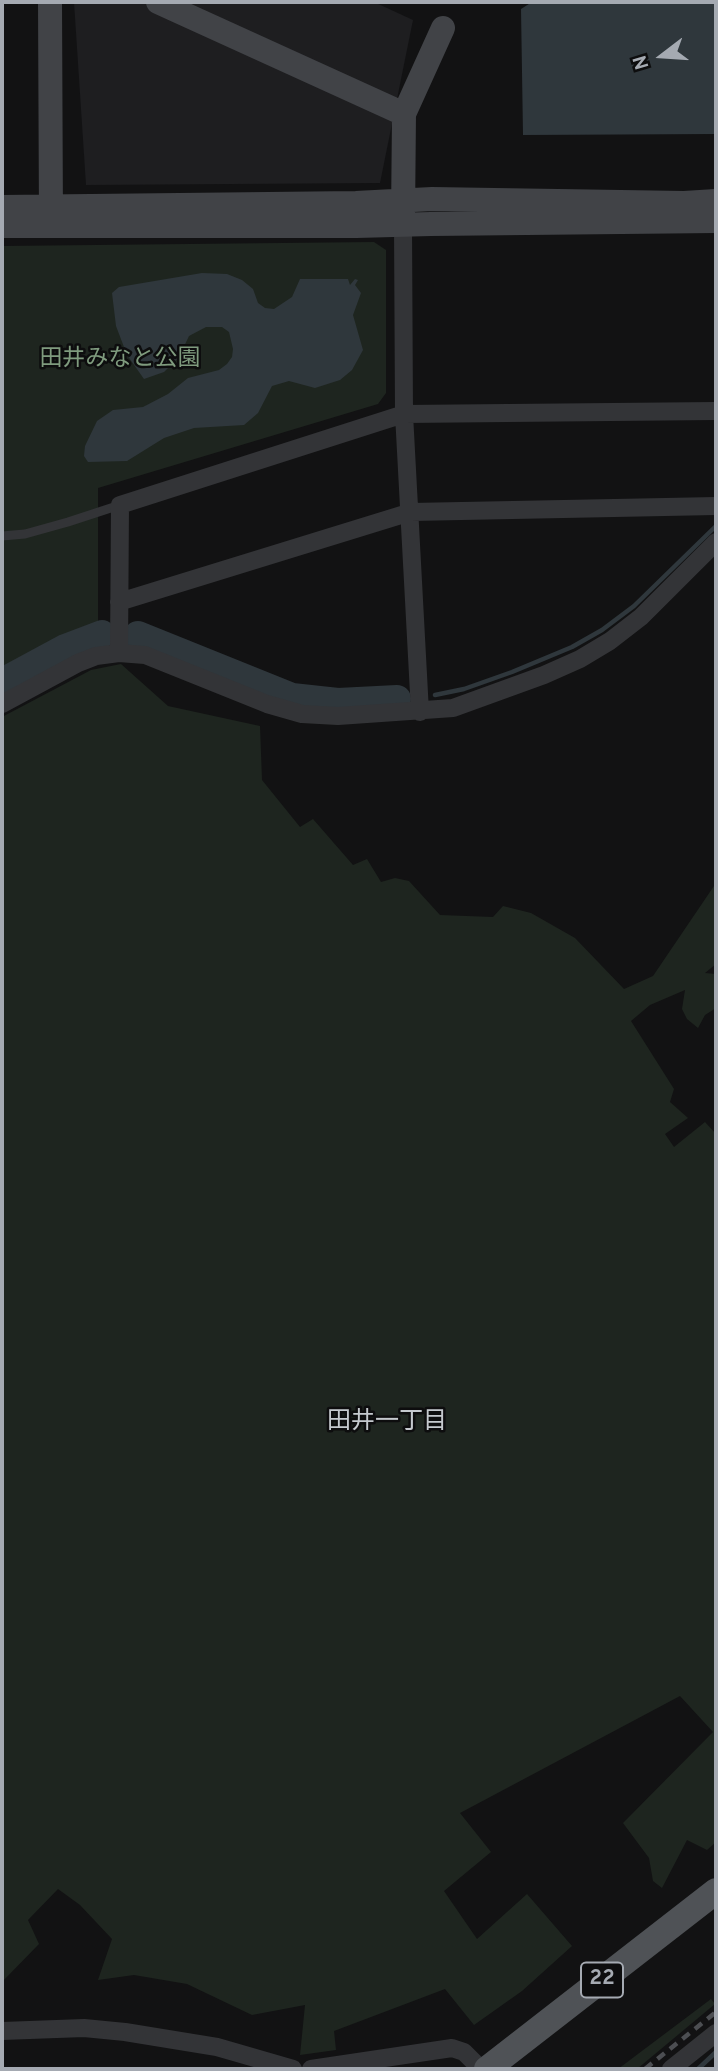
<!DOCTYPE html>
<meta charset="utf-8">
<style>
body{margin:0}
#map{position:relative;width:718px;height:2071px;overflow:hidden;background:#121213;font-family:Overpass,sans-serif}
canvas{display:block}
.frame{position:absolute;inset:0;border:4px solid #a5aab2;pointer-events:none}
.north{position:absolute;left:627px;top:21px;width:70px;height:70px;-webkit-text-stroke:5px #0d0d0e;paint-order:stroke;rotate:253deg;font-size:19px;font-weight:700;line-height:28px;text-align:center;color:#a5aab2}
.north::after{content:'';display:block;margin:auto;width:24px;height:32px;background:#a5aab2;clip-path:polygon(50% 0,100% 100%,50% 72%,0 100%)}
</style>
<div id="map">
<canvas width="718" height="2071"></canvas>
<div class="frame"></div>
<div class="north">N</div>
</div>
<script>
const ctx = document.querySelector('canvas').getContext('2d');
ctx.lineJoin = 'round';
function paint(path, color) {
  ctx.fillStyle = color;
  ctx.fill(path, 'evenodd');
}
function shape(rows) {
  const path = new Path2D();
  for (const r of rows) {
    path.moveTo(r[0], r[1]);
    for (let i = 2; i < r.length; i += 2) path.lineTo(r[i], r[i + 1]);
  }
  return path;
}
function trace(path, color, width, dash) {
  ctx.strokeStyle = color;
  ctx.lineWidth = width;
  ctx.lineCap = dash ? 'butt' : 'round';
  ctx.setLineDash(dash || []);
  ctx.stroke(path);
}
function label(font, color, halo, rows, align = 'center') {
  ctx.font = font + ' Overpass,"Noto Sans JP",sans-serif';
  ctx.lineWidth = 5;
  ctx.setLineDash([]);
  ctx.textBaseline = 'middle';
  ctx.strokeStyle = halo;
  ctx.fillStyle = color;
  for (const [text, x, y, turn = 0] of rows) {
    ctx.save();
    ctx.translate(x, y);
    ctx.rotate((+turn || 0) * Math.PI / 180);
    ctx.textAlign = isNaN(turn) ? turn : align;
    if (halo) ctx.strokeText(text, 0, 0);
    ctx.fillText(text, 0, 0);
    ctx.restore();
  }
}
paint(shape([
 [74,2,374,2,413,20,380,183,86,185]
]), '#1e1e20');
paint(shape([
 [374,242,386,250,386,393,378,404,98,488,98,626,2,677,2,246],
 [121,664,168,706,260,726,262,780,300,827,313,819,353,865,367,859,381,882,395,878,409,881,440,915,493,917,503,906,531,913,575,938,624,989,653,976,716,883,716,964,705,973,716,974,716,1008,705,1015,698,1028,687,1019,682,1009,685,990,650,1005,631,1021,674,1089,670,1102,688,1118,665,1134,674,1147,705,1122,716,1134,716,1842,707,1850,687,1840,662,1888,653,1881,649,1858,623,1823,713,1732,680,1696,460,1813,491,1852,444,1891,477,1939,527,1894,572,1946,522,1991,474,2025,445,1989,334,2031,336,2050,300,2055,305,2005,252,2015,187,1984,134,1975,98,1980,112,1939,80,1905,58,1889,28,1920,39,1944,2,1982,2,717,91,670],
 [711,1999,715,2004,637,2069,618,2069]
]), '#1e251f');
paint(shape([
 [532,2,716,2,716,134,523,135,521,9],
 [202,273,227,274,242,280,253,289,258,303,265,308,274,309,292,297,300,279,348,279,350,285,355,279,358,280,355,285,361,293,353,315,363,350,352,370,340,380,315,388,289,381,272,386,258,413,244,425,194,428,164,438,127,461,88,462,84,456,85,446,97,421,113,410,143,407,168,394,188,378,219,370,227,364,232,357,233,349,229,332,222,327,206,327,189,336,179,357,164,372,144,379,127,355,116,326,112,293,119,287]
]), '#2f373c');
trace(shape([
 [435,695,464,689,512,672,572,647,602,630,634,606,716,526],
 [698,2069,716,2052]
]), '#2f373c', 4.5);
trace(shape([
 [138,635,292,697,338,702,397,699],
 [2,682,65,648,102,634]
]), '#2f373c', 28);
trace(shape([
 [2,536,25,534,68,522,120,505]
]), '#333437', 9);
trace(shape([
 [403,225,404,414,420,712],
 [119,602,411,512,716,506],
 [119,653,120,505,404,414,716,411],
 [2,704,78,663,96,656,119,653,145,655,267,704,302,714,338,716,453,708,544,675,580,659,610,641,641,617,716,542],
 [2,2031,84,2028,125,2032,217,2047,293,2069],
 [311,2069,452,2048,464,2052,481,2069],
 [671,2069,716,2033]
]), '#333437', 18);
trace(shape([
 [50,2,51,222],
 [158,2,404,114],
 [2,207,356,203,432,199,684,203,716,201],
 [403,217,404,114,443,28],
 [2,226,356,226,431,224,716,221]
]), '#414347', 24);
trace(shape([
 [487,2069,716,1891]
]), '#4f5256', 26);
trace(shape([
 [645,2069,716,2012]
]), '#4c4e52', 4.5, [9, 7]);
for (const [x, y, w] of [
 [602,1980,42]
]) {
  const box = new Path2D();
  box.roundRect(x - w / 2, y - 17.5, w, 35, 5);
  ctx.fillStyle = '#0d0d0e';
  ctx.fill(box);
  trace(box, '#a5aab2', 2);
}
label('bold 21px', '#a5aab2', null, [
 ["22",602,1980]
]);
label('23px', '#7f9b7e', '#0d0d0e', [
 ["田井みなと公園",120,360]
]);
label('24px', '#c5c9ce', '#0d0d0e', [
 ["田井一丁目",387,1423]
]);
</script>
